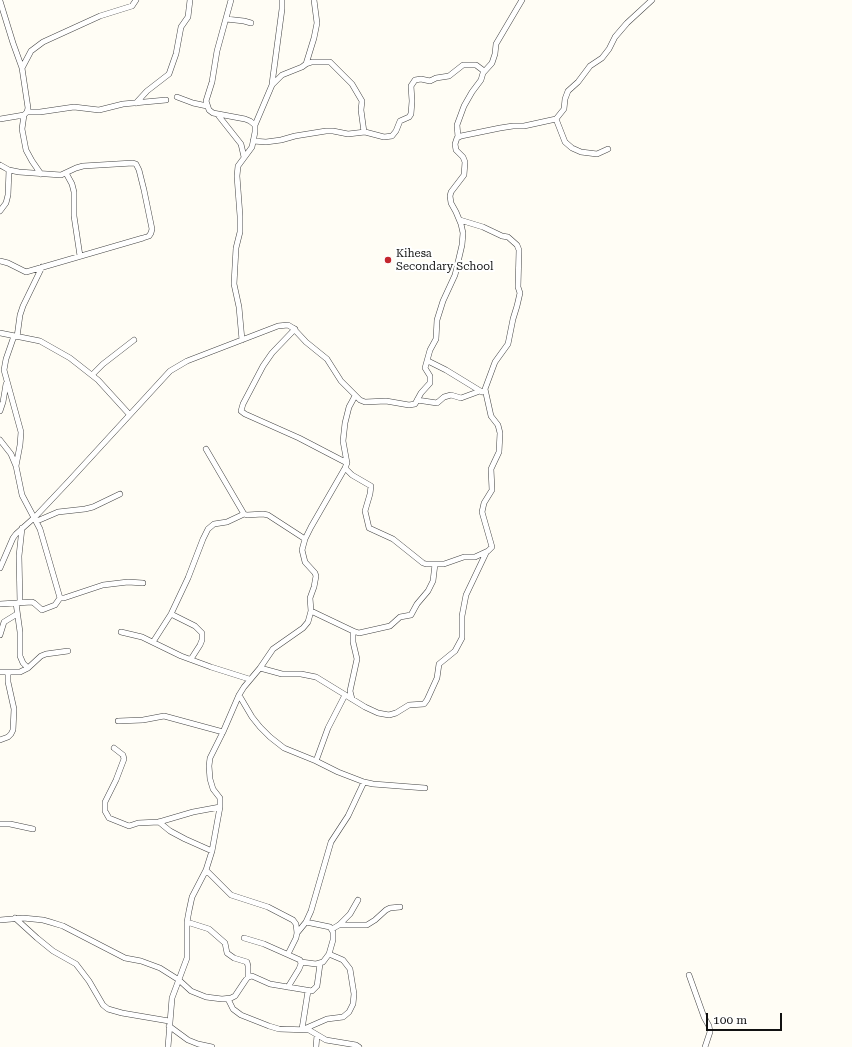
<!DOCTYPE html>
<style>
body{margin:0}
#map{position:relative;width:852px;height:1047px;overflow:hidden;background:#fffdf5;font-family:"Roboto Serif",serif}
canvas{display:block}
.scale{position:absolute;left:706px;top:1013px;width:76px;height:18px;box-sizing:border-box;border:2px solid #111;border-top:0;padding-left:5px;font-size:12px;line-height:14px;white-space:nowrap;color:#111;-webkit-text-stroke:3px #fff;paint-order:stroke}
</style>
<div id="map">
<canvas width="852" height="1047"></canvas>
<div class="scale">100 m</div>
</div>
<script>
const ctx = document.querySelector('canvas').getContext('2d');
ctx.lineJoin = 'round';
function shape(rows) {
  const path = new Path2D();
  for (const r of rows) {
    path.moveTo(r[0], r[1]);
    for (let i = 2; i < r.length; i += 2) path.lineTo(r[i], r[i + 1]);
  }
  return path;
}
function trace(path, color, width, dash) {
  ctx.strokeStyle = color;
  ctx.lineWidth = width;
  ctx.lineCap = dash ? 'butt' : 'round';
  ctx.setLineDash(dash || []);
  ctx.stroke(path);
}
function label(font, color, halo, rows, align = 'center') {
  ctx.font = font + ' "Roboto Serif",serif';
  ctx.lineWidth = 4;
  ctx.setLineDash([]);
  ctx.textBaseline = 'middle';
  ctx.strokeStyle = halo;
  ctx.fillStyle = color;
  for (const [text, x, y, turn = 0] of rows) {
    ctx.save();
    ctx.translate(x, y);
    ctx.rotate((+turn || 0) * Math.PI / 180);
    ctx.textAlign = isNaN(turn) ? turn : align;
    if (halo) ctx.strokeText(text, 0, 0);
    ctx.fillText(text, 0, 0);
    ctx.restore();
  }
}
const minor = shape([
 [231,0,217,51,212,82,206,101,209,110,213,113,245,119,250,121,255,125,255,132,252,147,238,166,237,176,240,216,240,232,236,248,234,284,239,307,242,340],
 [0,1,13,43,22,68,28,108,27,112,24,115,0,119],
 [226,19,244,21,251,23],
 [306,64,312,62,330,62,352,84,362,101,361,110,364,132],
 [22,68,31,51,43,42,100,16,132,6,136,0],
 [272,84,282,9,282,0],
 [177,97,193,103,207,106],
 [136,103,147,91,169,74,176,54,181,27,188,17,190,0],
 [27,112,40,112,74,107,99,110,123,104,166,100],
 [24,115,22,129,26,150,32,161,41,174],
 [218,115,241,144,244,157],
 [556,119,565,142,572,148,581,152,597,154,608,149],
 [255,125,272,85,282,75,302,67,306,64,314,38,317,23,314,0],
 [458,137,457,125,464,106,472,92,481,80,483,73,492,63,495,54,496,44,522,0],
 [253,141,266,142,281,140,295,136,326,131,333,131,348,134,365,132,384,137,392,136,396,131,400,121,409,117,411,114,412,101,411,86,415,80,421,79,430,81,436,78,449,76,463,65,476,65,484,71],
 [0,165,9,170,19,172,61,175,76,168,83,166,133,163,136,164,139,170,144,190,152,229,151,233,149,236,143,238,26,272,8,263,0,261],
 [66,173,72,184,74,192,74,216,80,256],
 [0,211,6,203,8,195,9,170],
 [295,329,272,353,263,366,243,404,241,411,245,414,299,438,347,463],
 [0,333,40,341,70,358,98,380,129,414],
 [14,336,6,359,4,370,21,432,20,445,16,466],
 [17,337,20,315,23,306,42,267],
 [428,361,446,370,482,392],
 [92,375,103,364,134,340],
 [417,400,437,403,444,397,451,395,461,398,480,391],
 [0,411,3,402,6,384],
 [0,440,11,454,16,466,22,495,40,529,60,598,64,598,103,585,128,582,143,583],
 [206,449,244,514,247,515,263,514,268,515,305,539],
 [345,468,352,475,371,486,370,494,365,511,369,528,393,539,423,563,426,564,444,564,464,557,475,557,488,551,492,547,482,512,484,503,492,490,491,469,499,452,500,433,498,425,491,416,485,389,495,362,508,344,513,319,517,306,520,293,518,287,519,250,517,245,508,237,502,236,483,227,460,220],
 [37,521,58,512,85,509,93,507,120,494],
 [0,568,13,538,16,534,35,517,69,481,170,371,187,361,278,326,288,325,293,328,306,342,327,359,341,381,360,400,365,402,386,401,409,405,415,404,421,393,430,383,430,376,425,368,430,350,436,339,437,320,443,301,455,275,462,245,463,233,461,224,456,212,451,203,450,196,451,192,464,175,465,162,463,157,456,150,455,144,457,138,461,136,500,128,513,126,524,126,556,119,564,109,565,99,568,91,578,82,590,66,602,58,609,49,615,37,627,23,652,0],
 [16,603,20,632,20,656,23,663,28,668],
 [20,603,19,556,22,528],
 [0,604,32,602,34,603,42,610,55,605,60,598],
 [311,611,353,631,359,633,390,626,400,617,411,615,417,604,428,591,433,581,435,564],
 [171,614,195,626,202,633,202,640,200,645,191,659],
 [121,632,142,637,181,656,211,667,249,679],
 [0,635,4,622,17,614],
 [153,642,171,614,188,578,203,539,208,529,214,524,227,522,244,514],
 [260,668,282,674,301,674,316,677,365,707,378,713,389,715,396,713,409,705,424,704,427,700,437,678,439,664,455,651,462,638,462,616,466,595,486,553],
 [0,672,20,672,28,668,41,656,46,654,68,651],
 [239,695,252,717,260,727,270,737,284,748,316,761,338,772,364,782,373,784,425,788],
 [352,699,350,691,357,659,353,642,353,631],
 [118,721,143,720,164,716,223,732],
 [0,740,8,737,11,734,13,730,14,709,8,682,8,673],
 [114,748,123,755,124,759,116,780,105,802,105,811,109,818,129,826,138,823,159,822,193,812,220,807],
 [316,761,328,728,345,695],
 [159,822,170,831,185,839,212,851],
 [0,824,10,824,33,829],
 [206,870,231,895,268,907,293,920,296,924,297,933,296,938,288,954],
 [15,918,37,938,53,951,76,964,89,981,103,1005,108,1009,122,1013,169,1021],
 [0,920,23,918,43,920,50,922,63,926,125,958,141,961,160,968,179,980,191,991,206,997,222,999,231,998,235,996,245,981,248,977,252,976,270,984,312,991,317,986,320,964],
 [187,922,209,929,225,943,227,953,234,958,247,962,248,966,248,977],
 [339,925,367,925,375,920,386,910,390,908,400,907],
 [332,929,339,925,350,914,358,900],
 [297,933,306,922,311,911,331,842,348,816,364,782],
 [244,938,264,944,300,960,301,964,299,969,288,987],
 [301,962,316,964,323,962,329,954,333,940,333,932,330,927,306,922],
 [689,975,704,1017,709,1026,710,1032,705,1047],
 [228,999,233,1009,241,1015,269,1026,279,1029,309,1030,326,1040,356,1045,359,1047],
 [169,1026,188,1040,198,1044,212,1047],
 [302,1029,308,991],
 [304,1029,327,1019,343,1017,349,1012,353,1004,354,994,350,969,343,960,329,954],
 [168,1047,172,998,187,958,187,922,189,911,192,897,206,870,212,851,220,807,220,798,213,789,210,779,209,766,210,758,223,732,239,695,244,687,260,668,273,649,303,628,308,622,311,611,310,598,314,587,316,576,315,573,305,562,302,550,305,539,311,527,345,468,347,463,343,441,345,423,349,407,355,396],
 [316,1047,317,1035]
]);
trace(minor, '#444', 6);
trace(minor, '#fff', 5);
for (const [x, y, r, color] of [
 [388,260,4,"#c4262e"]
]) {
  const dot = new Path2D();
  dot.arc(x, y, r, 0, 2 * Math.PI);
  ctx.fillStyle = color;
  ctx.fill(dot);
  trace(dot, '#fff', 1.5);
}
label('11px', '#111', '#fff', [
 ["Kihesa",396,254],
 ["Secondary School",396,267]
], 'left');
</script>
